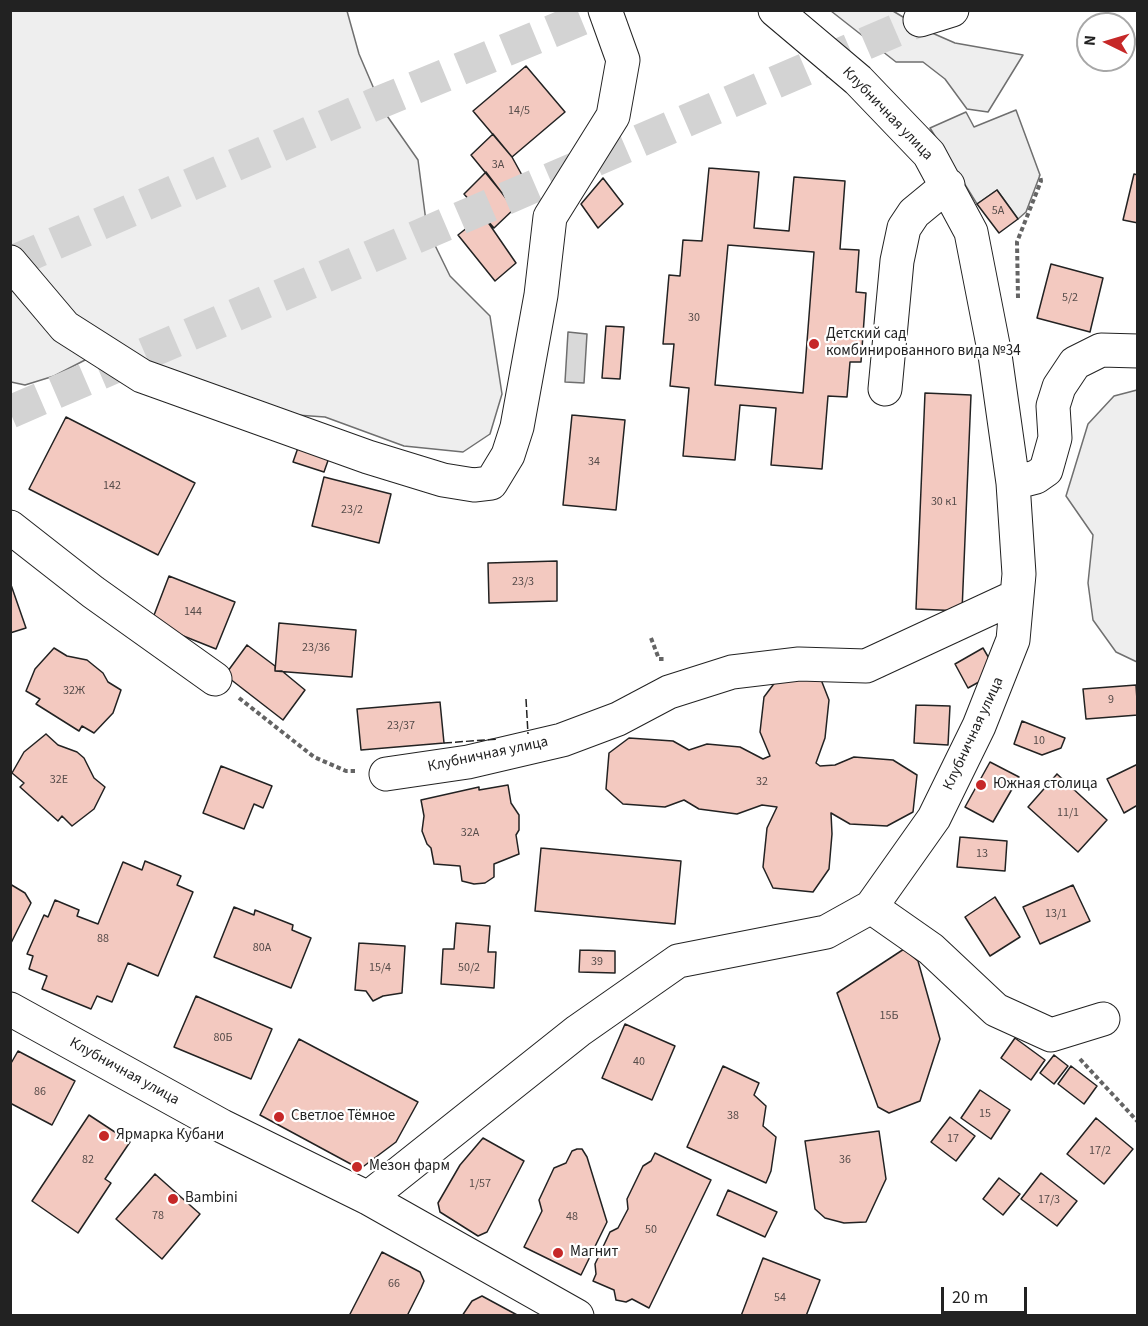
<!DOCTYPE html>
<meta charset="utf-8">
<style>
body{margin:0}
#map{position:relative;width:1148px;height:1326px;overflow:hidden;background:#fff;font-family:"Source Sans 3",sans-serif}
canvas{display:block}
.frame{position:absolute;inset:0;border:12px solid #222;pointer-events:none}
.north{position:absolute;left:1076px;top:12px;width:60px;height:60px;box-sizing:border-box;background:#fff;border:2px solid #a7a7a7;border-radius:50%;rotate:275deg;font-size:16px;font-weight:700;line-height:24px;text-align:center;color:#222}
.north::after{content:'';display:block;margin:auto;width:21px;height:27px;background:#c62828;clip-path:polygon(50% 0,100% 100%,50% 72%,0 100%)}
.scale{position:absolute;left:941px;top:1287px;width:86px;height:27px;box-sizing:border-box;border:3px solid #222;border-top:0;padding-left:8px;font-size:18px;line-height:21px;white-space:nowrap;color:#222;-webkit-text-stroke:4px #fff;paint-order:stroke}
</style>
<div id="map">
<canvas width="1148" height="1326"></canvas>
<div class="frame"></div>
<div class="north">N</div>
<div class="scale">20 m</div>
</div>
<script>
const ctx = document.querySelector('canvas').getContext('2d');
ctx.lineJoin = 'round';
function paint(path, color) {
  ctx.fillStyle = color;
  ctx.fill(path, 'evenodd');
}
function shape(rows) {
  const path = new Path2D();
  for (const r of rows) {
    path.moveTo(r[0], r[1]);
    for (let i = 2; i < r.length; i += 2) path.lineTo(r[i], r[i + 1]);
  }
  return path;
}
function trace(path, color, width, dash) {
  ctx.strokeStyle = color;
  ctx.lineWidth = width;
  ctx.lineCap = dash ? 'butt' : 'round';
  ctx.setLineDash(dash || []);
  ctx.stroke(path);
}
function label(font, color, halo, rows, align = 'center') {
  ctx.font = font + ' "Source Sans 3",sans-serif';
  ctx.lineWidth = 4.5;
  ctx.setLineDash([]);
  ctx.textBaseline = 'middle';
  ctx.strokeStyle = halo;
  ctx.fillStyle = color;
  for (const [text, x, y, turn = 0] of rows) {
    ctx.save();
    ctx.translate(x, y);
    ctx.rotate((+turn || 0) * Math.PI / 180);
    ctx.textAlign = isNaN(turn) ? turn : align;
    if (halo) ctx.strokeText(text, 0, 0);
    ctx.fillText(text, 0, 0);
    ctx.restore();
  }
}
const green = shape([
 [11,11,347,11,359,54,383,110,418,160,427,229,450,276,490,316,502,394,490,434,463,452,404,446,325,417,268,413,87,359,54,376,25,385,11,382,11,11],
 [831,11,893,11,923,29,955,43,1023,55,988,112,967,109,945,79,923,62,896,62,831,11],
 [1137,390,1138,390,1137,662,1116,652,1093,620,1088,583,1093,535,1066,496,1088,424,1114,396,1137,390]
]);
paint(green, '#eee');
trace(green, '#6f6f6f', 1.5);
const parking = shape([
 [1016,110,1040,175,1026,212,1018,219,997,190,977,204,930,128,966,112,974,127,1016,110]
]);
paint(parking, '#ededed');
trace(parking, '#6f6f6f', 1.5);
const water = shape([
 [568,332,587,334,584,383,565,382,568,332]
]);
paint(water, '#d9d9d9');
trace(water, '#6f6f6f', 1.5);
const building = shape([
 [526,66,565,112,512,157,473,111,526,66],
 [493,134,512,157,523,177,502,193,471,155,493,134],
 [709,168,759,172,754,228,789,231,794,177,845,181,840,249,859,250,856,292,866,293,861,362,850,362,847,397,828,396,822,469,771,465,776,408,740,405,735,460,683,456,689,388,670,386,674,344,663,344,669,275,680,276,683,240,702,241,709,168],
 [728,245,814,252,803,393,715,385,728,245],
 [486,172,514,209,494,228,464,194,486,172],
 [1134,174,1138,175,1138,223,1123,220,1134,174],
 [603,178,623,204,598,228,581,204,603,178],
 [997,190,1018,219,999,233,977,204,997,190],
 [483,215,516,263,495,281,458,235,483,215],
 [1051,264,1103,278,1090,332,1037,318,1051,264],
 [606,326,624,327,620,379,602,378,606,326],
 [925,393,971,395,962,611,916,609,925,393],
 [572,415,625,420,616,510,563,505,572,415],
 [66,417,195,483,158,555,29,489,66,417],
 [300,442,331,452,324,472,293,462,300,442],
 [324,477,391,494,379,543,312,526,324,477],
 [557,561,557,601,489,603,488,563,557,561],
 [169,576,235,602,216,649,151,623,169,576],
 [10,582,26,628,10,633,10,582],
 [279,623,356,630,352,677,275,671,279,623],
 [247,645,275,666,275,671,282,671,305,690,283,720,225,675,247,645],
 [54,648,67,656,87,660,103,673,108,682,121,690,113,713,94,733,82,726,79,731,36,704,40,699,26,691,35,669,54,648],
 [983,648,997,672,968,688,955,664,983,648],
 [782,673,820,677,829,700,825,738,816,763,820,766,835,765,854,757,893,760,917,775,913,812,887,826,850,824,831,813,832,834,829,869,813,892,773,888,763,867,767,828,777,807,762,805,737,814,699,809,684,800,665,807,623,804,606,789,609,753,629,738,673,741,689,750,707,744,740,747,763,759,770,756,760,732,764,697,782,673],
 [1136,685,1138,715,1086,719,1083,689,1136,685],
 [440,702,444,743,361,750,357,709,440,702],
 [916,705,950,706,948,745,914,743,916,705],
 [1022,721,1065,738,1061,748,1042,755,1014,744,1022,721],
 [46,734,58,745,77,752,84,758,94,778,105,787,94,809,72,826,62,816,58,821,20,787,24,783,12,773,24,752,46,734],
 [990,762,1019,777,993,822,965,807,990,762],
 [1138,764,1138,808,1136,806,1124,813,1107,779,1138,764],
 [221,766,272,786,263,808,254,804,244,829,203,813,221,766],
 [1057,774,1107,820,1078,852,1028,807,1057,774],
 [508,785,511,803,519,815,519,830,516,835,519,854,494,864,494,877,485,883,474,884,462,881,460,866,434,864,431,848,427,844,422,831,424,816,421,800,479,787,479,790,508,785],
 [960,837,1007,841,1005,871,957,867,960,837],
 [541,848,681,861,675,924,535,911,541,848],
 [145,861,181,876,177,885,193,892,158,976,128,963,112,1002,97,996,91,1009,42,989,47,976,29,969,33,956,27,954,44,915,48,917,55,900,79,910,77,916,98,924,123,862,142,870,145,861],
 [10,884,25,893,31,903,10,945,10,884],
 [1073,885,1090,921,1040,944,1023,907,1073,885],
 [995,897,1020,937,990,956,965,917,995,897],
 [234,907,254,915,255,910,293,925,292,930,311,938,291,988,214,957,234,907],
 [456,923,490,926,488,952,496,952,494,988,441,984,443,949,454,949,456,923],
 [359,943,405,946,402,993,383,996,373,1001,366,991,355,990,359,943],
 [904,949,918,961,940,1039,920,1101,889,1113,878,1107,837,993,904,949],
 [580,950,615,951,615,973,579,972,580,950],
 [196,996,272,1029,251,1079,174,1047,196,996],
 [625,1024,675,1046,652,1100,602,1078,625,1024],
 [1015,1038,1045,1060,1031,1080,1001,1058,1015,1038],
 [299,1039,418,1102,396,1142,360,1169,260,1115,299,1039],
 [18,1051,75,1081,52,1125,10,1103,10,1065,18,1051],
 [1054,1055,1068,1066,1054,1084,1040,1073,1054,1055],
 [723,1066,759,1083,754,1095,766,1106,763,1126,776,1137,771,1171,766,1183,687,1147,723,1066],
 [1071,1066,1097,1086,1084,1104,1058,1084,1071,1066],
 [980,1090,1010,1110,991,1139,961,1118,980,1090],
 [89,1115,130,1142,105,1179,111,1183,78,1233,32,1201,89,1115],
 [950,1117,975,1136,956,1161,931,1142,950,1117],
 [1096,1118,1133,1149,1104,1184,1067,1154,1096,1118],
 [879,1131,886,1179,866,1222,844,1223,825,1218,815,1209,805,1141,879,1131],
 [483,1138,524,1161,487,1232,478,1236,440,1212,438,1203,460,1165,483,1138],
 [577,1149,582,1149,587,1157,607,1222,581,1275,524,1247,542,1211,539,1200,554,1168,566,1163,572,1151,577,1149],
 [655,1153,711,1180,649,1308,632,1299,626,1302,616,1300,614,1290,593,1281,596,1274,595,1264,610,1232,618,1228,628,1209,627,1199,643,1166,651,1161,655,1153],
 [1041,1173,1077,1201,1057,1226,1021,1199,1041,1173],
 [155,1174,200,1214,162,1259,116,1219,155,1174],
 [999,1178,1020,1194,1003,1215,983,1199,999,1178],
 [728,1190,777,1212,765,1237,717,1215,728,1190],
 [382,1252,420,1272,424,1281,421,1288,407,1316,349,1316,382,1252],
 [763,1258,820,1280,806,1316,741,1316,763,1258],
 [482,1296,519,1316,462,1316,472,1301,482,1296]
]);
paint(building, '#f3c9c0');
trace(building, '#222', 1.5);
trace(shape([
 [10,263,373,105,603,10],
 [10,412,920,20]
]), '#d3d3d3', 33, [33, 16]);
const minor = shape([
 [10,262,65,327,142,376,368,457,443,480,474,485,491,483,508,455,517,427,541,295,550,217,613,116,623,60,605,10],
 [885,389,897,261,904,228,914,213,948,185],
 [1013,483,1036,477,1046,470,1055,438,1053,406,1059,387,1075,363,1101,350,1138,351],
 [10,527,93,592,215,679],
 [386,774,468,762,562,740,618,719,669,692,732,672,799,664,866,666,1017,596],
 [871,907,931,949,996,1010,1051,1035,1103,1019],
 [10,1009,222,1126,368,1198,577,1316],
 [368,1198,578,1031,678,961,826,932,871,907,934,818,979,726,1013,640,1019,574,1013,483,995,355,971,232,929,154,858,80,775,10]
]);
const major = shape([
 [920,20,952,10]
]);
trace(minor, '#222', 35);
trace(major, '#222', 35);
trace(shape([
 [1018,298,1017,242,1041,181,1040,175],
 [651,638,659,659,665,659],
 [239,698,314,757,346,771,355,771],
 [1080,1059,1138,1122]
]), '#646464', 4, [4.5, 3]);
trace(minor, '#fff', 33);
trace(major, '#fff', 33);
trace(shape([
 [526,699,528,734],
 [444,743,498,739]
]), '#222', 1.5, [8, 3]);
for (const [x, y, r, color] of [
 [814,344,6,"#c62828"],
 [981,785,6,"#c62828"],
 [279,1117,6,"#c62828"],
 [104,1136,6,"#c62828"],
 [357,1167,6,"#c62828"],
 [173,1199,6,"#c62828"],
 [558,1253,6,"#c62828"]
]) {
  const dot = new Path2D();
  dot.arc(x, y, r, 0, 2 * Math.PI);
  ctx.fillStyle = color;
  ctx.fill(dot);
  trace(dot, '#fff', 2);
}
label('12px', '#564c4a', null, [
 ["14/5",519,111],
 ["3А",498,165],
 ["5А",998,211],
 ["5/2",1070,298],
 ["30",694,318],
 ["34",594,462],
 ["142",112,486],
 ["30 к1",944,502],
 ["23/2",352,510],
 ["23/3",523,582],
 ["144",193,612],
 ["23/36",316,648],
 ["32Ж",74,691],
 ["9",1111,700],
 ["23/37",401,726],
 ["10",1039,741],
 ["32Е",59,780],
 ["32",762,782],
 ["11/1",1068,813],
 ["32А",470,833],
 ["13",982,854],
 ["13/1",1056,914],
 ["88",103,939],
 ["80А",262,948],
 ["39",597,962],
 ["15/4",380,968],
 ["50/2",469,968],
 ["15Б",889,1016],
 ["80Б",223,1038],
 ["40",639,1062],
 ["86",40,1092],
 ["15",985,1114],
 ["38",733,1116],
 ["17",953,1139],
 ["17/2",1100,1151],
 ["82",88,1160],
 ["36",845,1160],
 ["1/57",480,1184],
 ["17/3",1049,1200],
 ["78",158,1216],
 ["48",572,1217],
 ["50",651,1230],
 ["66",394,1284],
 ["54",780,1298]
]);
label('15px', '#222', '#fff', [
 ["Клубничная улица",887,114,46],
 ["Клубничная улица",974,734,-65],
 ["Клубничная улица",488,755,-12],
 ["Клубничная улица",124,1072,29]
]);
label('15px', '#222', '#fff', [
 ["Детский сад",826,335],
 ["комбинированного вида №34",826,352],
 ["Южная столица",993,785],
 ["Светлое Тёмное",291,1117],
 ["Ярмарка Кубани",116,1136],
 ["Мезон фарм",369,1167],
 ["Bambini",185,1199],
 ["Магнит",570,1253]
], 'left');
</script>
